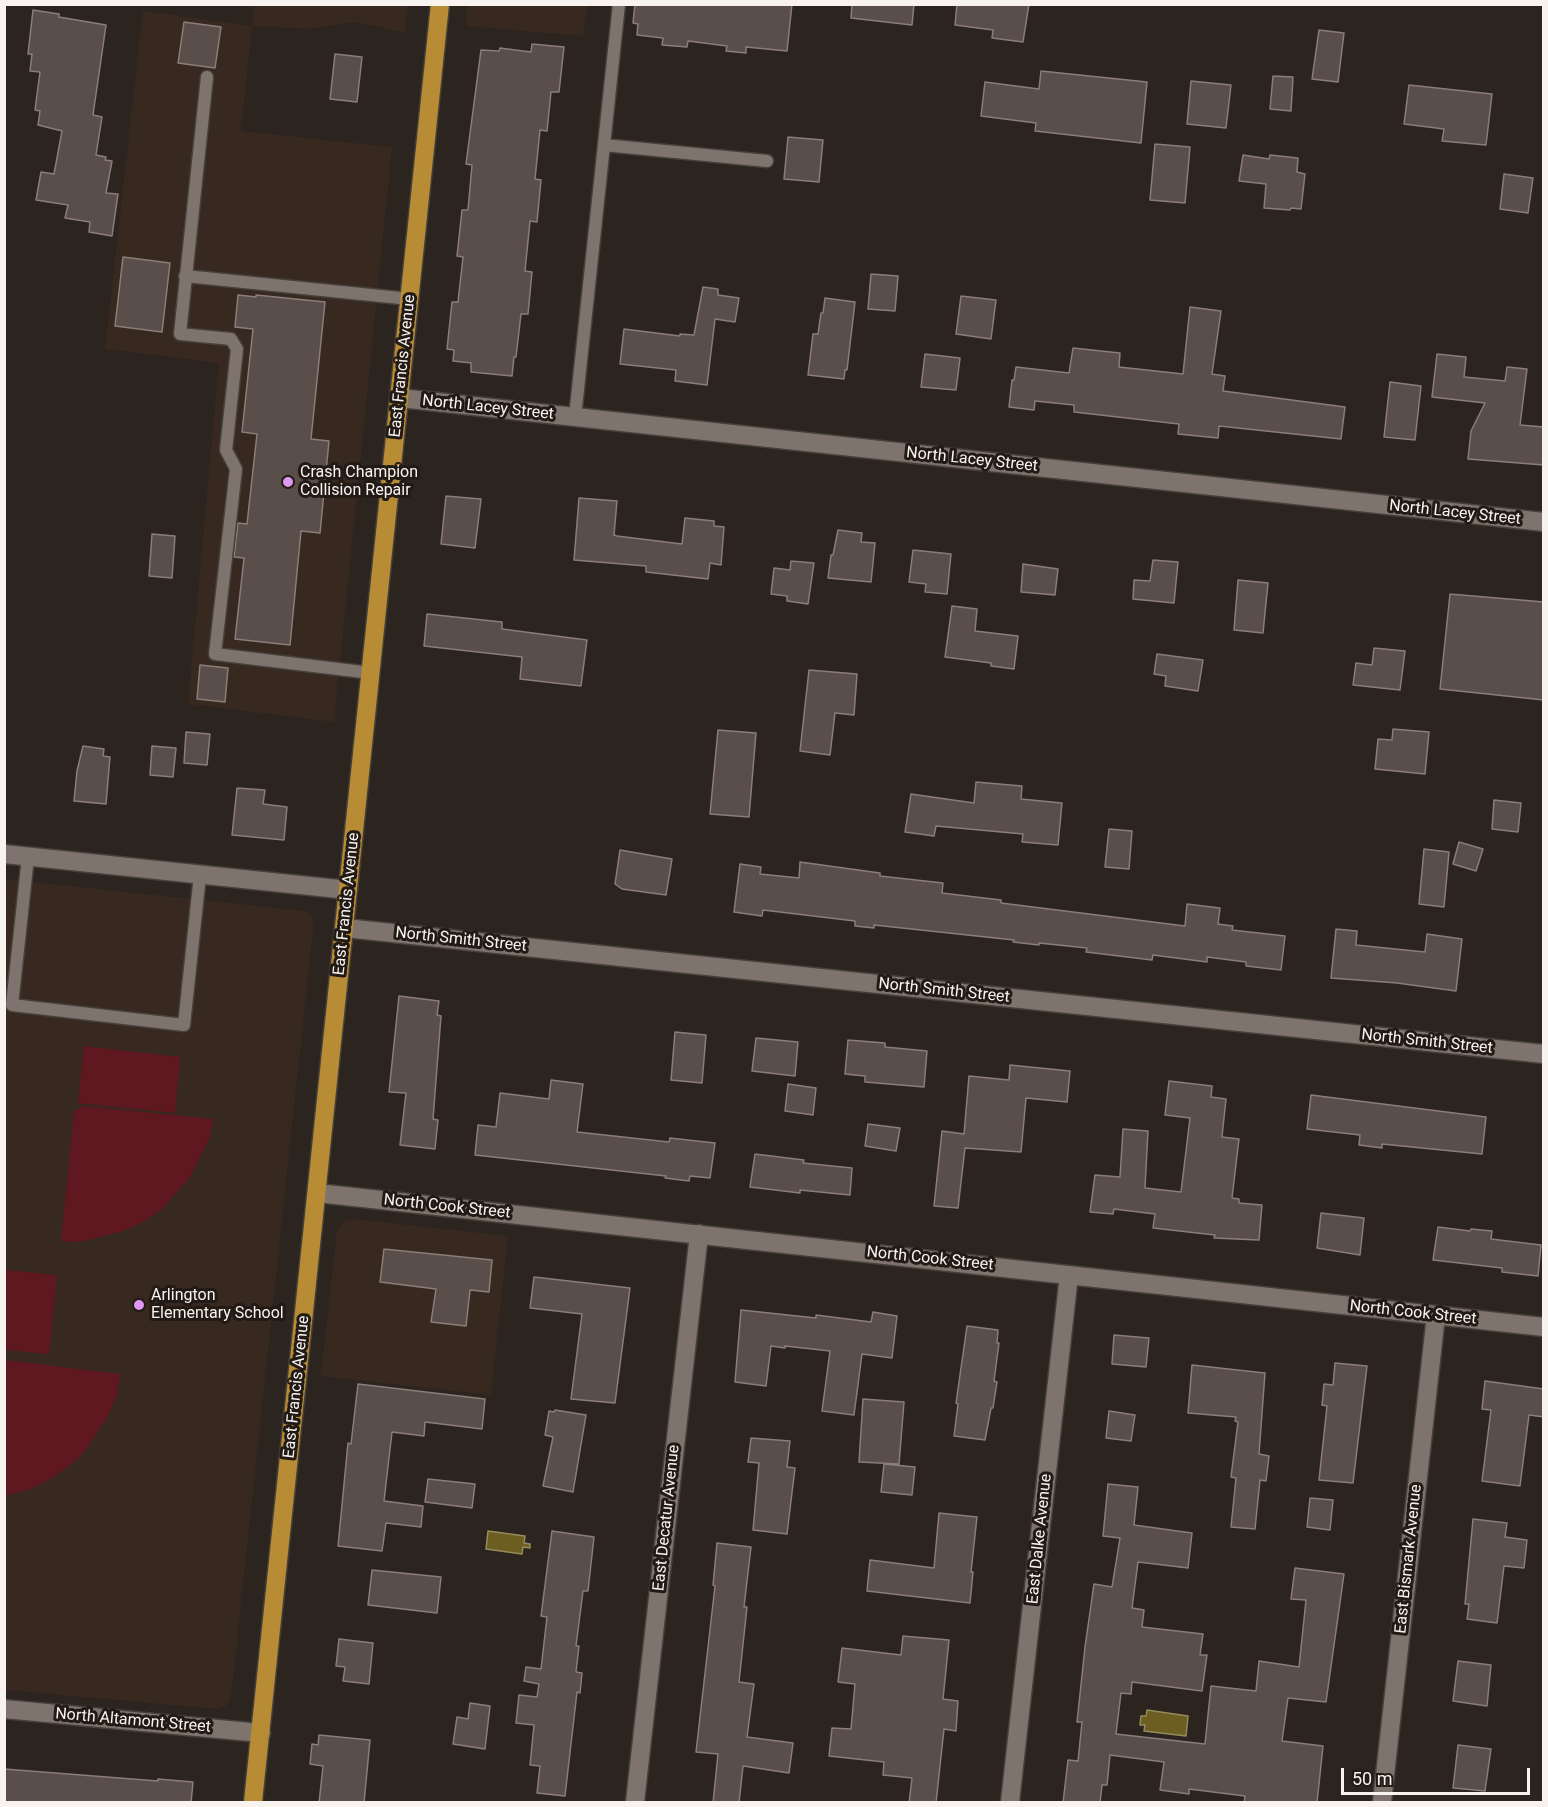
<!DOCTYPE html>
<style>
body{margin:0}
#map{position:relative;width:1548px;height:1807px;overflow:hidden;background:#2c241e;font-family:Roboto,sans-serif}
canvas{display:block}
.frame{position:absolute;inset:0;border:6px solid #f9f3ef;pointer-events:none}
.scale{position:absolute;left:1341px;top:1768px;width:189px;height:27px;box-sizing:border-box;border:3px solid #f9f3ef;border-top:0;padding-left:8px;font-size:18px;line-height:21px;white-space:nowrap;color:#f9f3ef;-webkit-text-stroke:4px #221a14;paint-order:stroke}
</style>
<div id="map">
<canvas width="1548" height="1807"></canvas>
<div class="frame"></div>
<div class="scale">50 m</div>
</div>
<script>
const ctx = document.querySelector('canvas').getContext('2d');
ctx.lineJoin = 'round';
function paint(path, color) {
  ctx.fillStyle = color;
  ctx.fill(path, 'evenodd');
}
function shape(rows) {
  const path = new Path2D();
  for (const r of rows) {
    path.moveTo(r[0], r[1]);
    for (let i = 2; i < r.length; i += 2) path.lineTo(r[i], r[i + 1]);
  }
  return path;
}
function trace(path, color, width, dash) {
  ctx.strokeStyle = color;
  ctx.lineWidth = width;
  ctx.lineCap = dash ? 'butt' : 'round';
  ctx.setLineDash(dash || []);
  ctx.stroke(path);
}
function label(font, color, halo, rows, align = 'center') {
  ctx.font = font + ' Roboto,sans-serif';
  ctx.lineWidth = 6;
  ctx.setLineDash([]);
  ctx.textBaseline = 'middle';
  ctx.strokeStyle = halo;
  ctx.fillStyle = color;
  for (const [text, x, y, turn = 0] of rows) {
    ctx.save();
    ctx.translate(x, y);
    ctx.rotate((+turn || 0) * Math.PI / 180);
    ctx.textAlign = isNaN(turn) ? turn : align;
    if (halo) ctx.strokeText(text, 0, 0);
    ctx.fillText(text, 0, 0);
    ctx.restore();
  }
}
paint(shape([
 [254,5,408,5,405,33,356,22,307,29,252,26,241,131,392,147,334,722,188,704,219,363,105,349,143,11,252,26],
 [468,5,587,5,583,36,466,26],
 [4,879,306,911,311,915,314,920,231,1697,226,1706,218,1709,5,1690],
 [354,1219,508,1236,491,1395,321,1376,337,1230,346,1220]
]), '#37291f');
paint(shape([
 [84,1046,180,1057,175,1113,78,1103],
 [83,1106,213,1119,210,1137,190,1177,161,1210,143,1222,123,1231,79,1242,61,1241,74,1112],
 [5,1270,57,1275,49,1354,5,1350],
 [5,1360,120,1374,117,1395,108,1416,84,1452,68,1467,50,1479,31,1489,5,1496]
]), '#601820');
const water = shape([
 [488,1531,525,1536,524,1543,530,1544,530,1548,523,1547,522,1554,486,1549,488,1531],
 [1147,1710,1188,1716,1186,1736,1144,1731,1145,1725,1140,1725,1141,1716,1146,1716,1147,1710]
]);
paint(water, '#6b5e20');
trace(water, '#968b5e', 1.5);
const building = shape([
 [635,4,792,4,787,51,746,47,746,53,726,51,727,46,688,41,687,47,662,45,663,38,637,35,638,24,633,23,635,4],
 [852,4,914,4,912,25,851,18,852,4],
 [957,4,1029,4,1023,42,992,38,993,30,955,25,957,4],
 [33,10,59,14,59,17,106,25,93,115,102,117,96,155,106,157,105,160,112,161,106,193,118,194,112,236,89,232,90,222,65,218,68,205,36,200,41,172,54,174,62,131,38,125,40,111,35,110,40,72,30,71,32,54,28,54,33,10],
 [184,22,221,27,215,68,178,63,184,22],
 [1319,30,1344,33,1338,82,1312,79,1319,30],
 [532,44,564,47,559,92,551,92,547,131,540,130,535,179,541,180,537,222,530,221,525,271,532,272,528,314,521,314,516,357,514,357,512,376,471,372,471,363,453,361,454,350,447,349,452,302,458,302,463,257,457,256,462,210,468,210,472,165,466,164,481,50,499,51,500,48,531,52,532,44],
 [335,54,362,57,357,102,330,99,335,54],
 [1041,71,1147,82,1141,143,1035,131,1036,123,981,116,985,82,1039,89,1041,71],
 [1273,76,1293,77,1291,111,1270,109,1273,76],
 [1191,81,1231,85,1226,128,1187,124,1191,81],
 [1409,85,1492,94,1486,145,1442,141,1444,129,1404,124,1409,85],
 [788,137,823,140,819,182,784,179,788,137],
 [1155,144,1190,147,1185,203,1150,200,1155,144],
 [1243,155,1269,159,1270,155,1298,158,1297,172,1305,174,1301,209,1291,208,1290,210,1264,208,1266,184,1239,181,1243,155],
 [1504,174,1533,178,1528,213,1500,209,1504,174],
 [123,257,170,263,162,332,115,326,123,257],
 [871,274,898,276,895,311,868,309,871,274],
 [703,287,718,289,718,295,739,298,735,322,715,319,707,385,675,381,676,370,620,364,624,329,680,336,680,334,694,335,703,287],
 [238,295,256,297,256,295,325,302,311,439,329,441,320,533,301,531,290,645,235,639,244,558,234,557,238,523,247,524,257,434,242,432,253,329,235,327,238,295],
 [961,296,996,300,991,339,956,334,961,296],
 [825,298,855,302,847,370,845,370,844,379,808,375,813,334,818,334,821,313,823,313,825,298],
 [1190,307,1221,311,1212,374,1225,376,1223,391,1345,407,1341,439,1219,426,1218,438,1178,434,1179,424,1074,412,1074,405,1035,401,1034,410,1009,407,1012,380,1014,380,1016,367,1069,373,1073,348,1120,353,1119,367,1183,374,1190,307],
 [925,354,960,358,956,390,921,387,925,354],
 [1437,354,1466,357,1464,377,1505,381,1507,367,1527,369,1520,425,1544,427,1544,465,1468,459,1471,431,1485,403,1432,397,1437,354],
 [1390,382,1421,386,1415,440,1384,437,1390,382],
 [446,496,481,499,475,548,441,544,446,496],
 [579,498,617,501,614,535,617,536,682,544,685,518,714,521,714,526,724,527,721,565,710,563,708,579,646,572,646,566,574,560,579,498],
 [838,530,862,533,861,542,875,543,871,582,828,578,831,555,833,555,838,530],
 [152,534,175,536,172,578,149,576,152,534],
 [913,550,951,554,947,594,925,592,926,584,909,582,913,550],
 [1153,560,1178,562,1174,603,1133,599,1134,580,1150,581,1153,560],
 [791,561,814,563,808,604,787,601,787,596,771,594,774,568,790,570,791,561],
 [1023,564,1058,569,1055,595,1021,592,1023,564],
 [1238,580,1268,583,1263,633,1234,630,1238,580],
 [1450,594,1544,602,1544,700,1440,689,1450,594],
 [952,606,977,609,975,631,1018,636,1014,669,991,666,991,663,945,657,952,606],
 [427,614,502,622,502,629,587,640,581,686,520,679,522,657,424,646,427,614],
 [1374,648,1405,651,1400,690,1353,685,1356,663,1372,665,1374,648],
 [1157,654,1203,660,1198,691,1165,686,1166,676,1154,674,1157,654],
 [200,665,228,668,225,702,197,699,200,665],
 [809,670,857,674,854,715,835,713,830,755,800,751,809,670],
 [1393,729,1429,732,1425,774,1375,769,1378,739,1392,740,1393,729],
 [718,730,756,733,749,817,710,814,718,730],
 [186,732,210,734,207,765,184,763,186,732],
 [83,746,104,749,103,756,110,757,106,804,74,801,77,771,83,746],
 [152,746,176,748,173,777,150,775,152,746],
 [976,782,1022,786,1021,799,1062,803,1058,845,1022,842,1023,834,936,826,934,836,905,832,911,794,974,803,976,782],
 [237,788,265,790,263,804,287,807,284,840,232,835,237,788],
 [1494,800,1521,803,1518,832,1492,829,1494,800],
 [1109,829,1132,831,1129,869,1105,867,1109,829],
 [1459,842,1483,849,1476,871,1453,864,1459,842],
 [1424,849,1449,852,1444,907,1419,904,1424,849],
 [620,850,672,859,666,895,622,889,615,884,620,850],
 [800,862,880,873,880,876,943,883,942,893,1001,900,1001,903,1185,926,1187,904,1220,908,1218,924,1233,926,1232,930,1285,936,1281,970,1246,966,1246,962,1207,957,1207,962,1153,955,1152,960,1086,952,1087,948,1039,943,1039,945,1013,942,1014,940,874,925,874,928,855,926,855,921,763,910,762,916,734,912,740,864,761,867,760,874,799,878,800,862],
 [1336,929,1357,931,1356,945,1425,952,1427,934,1462,939,1456,991,1397,983,1331,978,1336,929],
 [399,996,439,1001,437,1015,441,1016,433,1119,438,1120,435,1149,400,1145,406,1093,389,1092,399,996],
 [675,1032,706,1035,702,1083,671,1080,675,1032],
 [756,1038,798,1042,795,1076,752,1071,756,1038],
 [848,1040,885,1043,885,1047,927,1051,924,1087,865,1082,865,1076,845,1074,848,1040],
 [1010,1065,1070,1071,1067,1102,1026,1098,1021,1152,965,1148,958,1208,934,1206,942,1131,964,1134,969,1076,1009,1080,1010,1065],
 [551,1080,583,1084,577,1132,669,1142,670,1138,715,1143,710,1178,690,1176,689,1181,665,1178,666,1176,475,1155,478,1125,496,1127,500,1093,549,1099,551,1080],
 [1169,1081,1212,1086,1211,1097,1226,1099,1222,1137,1239,1139,1232,1198,1239,1199,1239,1203,1262,1205,1259,1240,1214,1238,1215,1235,1153,1228,1155,1214,1114,1209,1113,1214,1090,1212,1095,1175,1120,1177,1123,1129,1148,1131,1145,1188,1181,1192,1190,1118,1165,1115,1169,1081],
 [788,1084,816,1088,813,1115,785,1111,788,1084],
 [1311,1095,1486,1117,1482,1154,1382,1144,1382,1148,1359,1145,1360,1135,1307,1129,1311,1095],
 [868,1124,900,1128,896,1151,865,1146,868,1124],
 [755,1154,804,1160,803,1163,852,1168,850,1195,800,1190,800,1193,750,1187,755,1154],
 [1321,1213,1364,1218,1360,1255,1317,1248,1321,1213],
 [1438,1227,1470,1231,1471,1229,1492,1231,1491,1239,1541,1245,1538,1276,1502,1272,1502,1268,1433,1260,1438,1227],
 [384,1249,492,1260,489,1292,470,1290,466,1326,431,1322,436,1289,380,1282,384,1249],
 [534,1277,630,1288,615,1403,571,1399,582,1314,530,1308,534,1277],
 [741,1310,816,1318,816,1315,871,1322,873,1312,897,1316,892,1358,862,1354,854,1415,822,1411,830,1351,785,1346,785,1348,771,1346,766,1386,735,1382,741,1310],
 [967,1326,998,1330,997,1343,999,1343,994,1381,997,1382,993,1408,991,1408,985,1440,954,1436,958,1404,956,1403,967,1326],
 [1114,1335,1149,1338,1146,1367,1112,1364,1114,1335],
 [1335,1363,1367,1366,1353,1483,1319,1480,1327,1406,1322,1405,1324,1384,1333,1385,1335,1363],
 [1192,1365,1265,1373,1259,1454,1269,1456,1266,1481,1260,1480,1255,1529,1231,1527,1236,1478,1231,1477,1238,1422,1235,1421,1236,1417,1188,1413,1192,1365],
 [1485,1381,1544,1389,1544,1417,1529,1415,1520,1486,1482,1481,1491,1410,1482,1409,1485,1381],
 [358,1384,485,1399,482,1429,425,1422,424,1436,392,1432,384,1501,423,1506,421,1527,386,1523,382,1551,338,1546,348,1443,351,1444,358,1384],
 [863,1399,904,1402,899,1464,859,1462,863,1399],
 [555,1410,586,1415,573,1492,543,1486,553,1437,545,1435,549,1411,554,1412,555,1410],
 [1109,1411,1135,1415,1131,1441,1106,1438,1109,1411],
 [751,1438,790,1441,787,1467,795,1468,787,1534,753,1530,759,1463,748,1462,751,1438],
 [884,1464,915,1467,912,1495,881,1492,884,1464],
 [428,1479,475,1484,472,1508,425,1502,428,1479],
 [1108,1484,1138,1487,1134,1525,1192,1533,1188,1568,1138,1562,1132,1608,1144,1610,1142,1627,1203,1634,1200,1655,1207,1655,1202,1691,1132,1682,1131,1694,1121,1693,1116,1734,1205,1744,1211,1686,1256,1691,1259,1661,1299,1667,1306,1600,1291,1599,1295,1568,1344,1574,1326,1702,1288,1698,1282,1741,1323,1746,1317,1803,1244,1803,1245,1796,1189,1789,1189,1794,1160,1790,1164,1762,1110,1755,1107,1785,1102,1785,1100,1803,1063,1803,1068,1760,1078,1761,1082,1722,1077,1722,1085,1647,1094,1584,1112,1587,1120,1538,1103,1536,1108,1484],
 [1310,1498,1333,1500,1330,1530,1307,1527,1310,1498],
 [939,1513,977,1517,971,1572,973,1572,970,1603,867,1591,870,1560,934,1568,939,1513],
 [1473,1519,1507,1523,1505,1537,1527,1540,1524,1568,1504,1566,1497,1623,1467,1619,1469,1604,1465,1604,1473,1519],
 [552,1531,594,1537,588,1591,583,1591,576,1646,579,1646,576,1672,582,1673,580,1693,577,1692,565,1796,537,1793,540,1766,530,1765,534,1725,516,1723,519,1695,537,1697,539,1684,524,1681,526,1667,541,1669,547,1617,541,1616,552,1531],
 [717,1543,751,1547,744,1607,747,1607,739,1682,754,1684,747,1737,793,1743,789,1773,743,1766,739,1803,713,1803,718,1754,696,1752,715,1586,713,1585,717,1543],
 [372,1570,441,1577,437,1613,368,1605,372,1570],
 [903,1636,949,1640,943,1699,958,1701,956,1731,944,1729,936,1803,909,1803,912,1778,883,1775,884,1762,829,1756,832,1728,851,1729,855,1684,838,1682,842,1648,901,1655,903,1636],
 [339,1639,373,1643,369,1684,343,1681,345,1667,336,1666,339,1639],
 [1458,1661,1491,1665,1487,1706,1453,1701,1458,1661],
 [470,1703,490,1706,485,1749,453,1744,457,1717,468,1719,470,1703],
 [319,1735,370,1740,364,1803,319,1803,323,1766,310,1764,312,1744,318,1745,319,1735],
 [1458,1745,1491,1749,1485,1791,1453,1788,1458,1745],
 [4,1769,158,1781,158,1779,193,1782,191,1803,4,1803,4,1769]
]);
paint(building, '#5a4e4a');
trace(building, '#8b7e7a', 1.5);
const lane = shape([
 [207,77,180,334,231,339,237,349,226,450,236,469,215,654,371,673],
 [604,145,767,161],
 [185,276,410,299],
 [575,417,619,4],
 [28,857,12,1005,184,1025,200,875]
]);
const street = shape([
 [400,398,1544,522],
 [4,854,348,890],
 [345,928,1544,1054],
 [317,1193,1544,1327],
 [4,1709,261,1733],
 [635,1802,699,1234],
 [1010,1802,1069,1275],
 [1382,1802,1436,1315]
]);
const primary = shape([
 [253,1802,440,4]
]);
trace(lane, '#46403b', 15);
trace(street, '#46403b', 21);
trace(primary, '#46403b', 21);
trace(lane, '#7f746d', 12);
trace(street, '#7f746d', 18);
trace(primary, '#b88c35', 18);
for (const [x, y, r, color] of [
 [288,482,6,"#df98f2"],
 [139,1305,6,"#df98f2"]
]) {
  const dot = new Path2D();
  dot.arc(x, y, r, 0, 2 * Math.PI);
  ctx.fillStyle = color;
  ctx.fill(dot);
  trace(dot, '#221a14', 2);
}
label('16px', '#f9f3ef', '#221a14', [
 ["East Francis Avenue",403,366,-84],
 ["North Lacey Street",488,408,6],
 ["North Lacey Street",972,460,6],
 ["North Lacey Street",1455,513,6],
 ["East Francis Avenue",347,904,-84],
 ["North Smith Street",461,940,6],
 ["North Smith Street",944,991,6],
 ["North Smith Street",1427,1042,6],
 ["North Cook Street",447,1207,6],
 ["North Cook Street",930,1259,6],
 ["North Cook Street",1413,1313,6],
 ["East Francis Avenue",297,1387,-84],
 ["East Decatur Avenue",667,1518,-84],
 ["East Dalke Avenue",1040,1539,-84],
 ["East Bismark Avenue",1409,1559,-84],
 ["North Altamont Street",133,1721,5]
]);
label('16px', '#f9f3ef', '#221a14', [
 ["Crash Champion",300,473],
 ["Collision Repair",300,491],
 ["Arlington",151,1296],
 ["Elementary School",151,1314]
], 'left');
</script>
